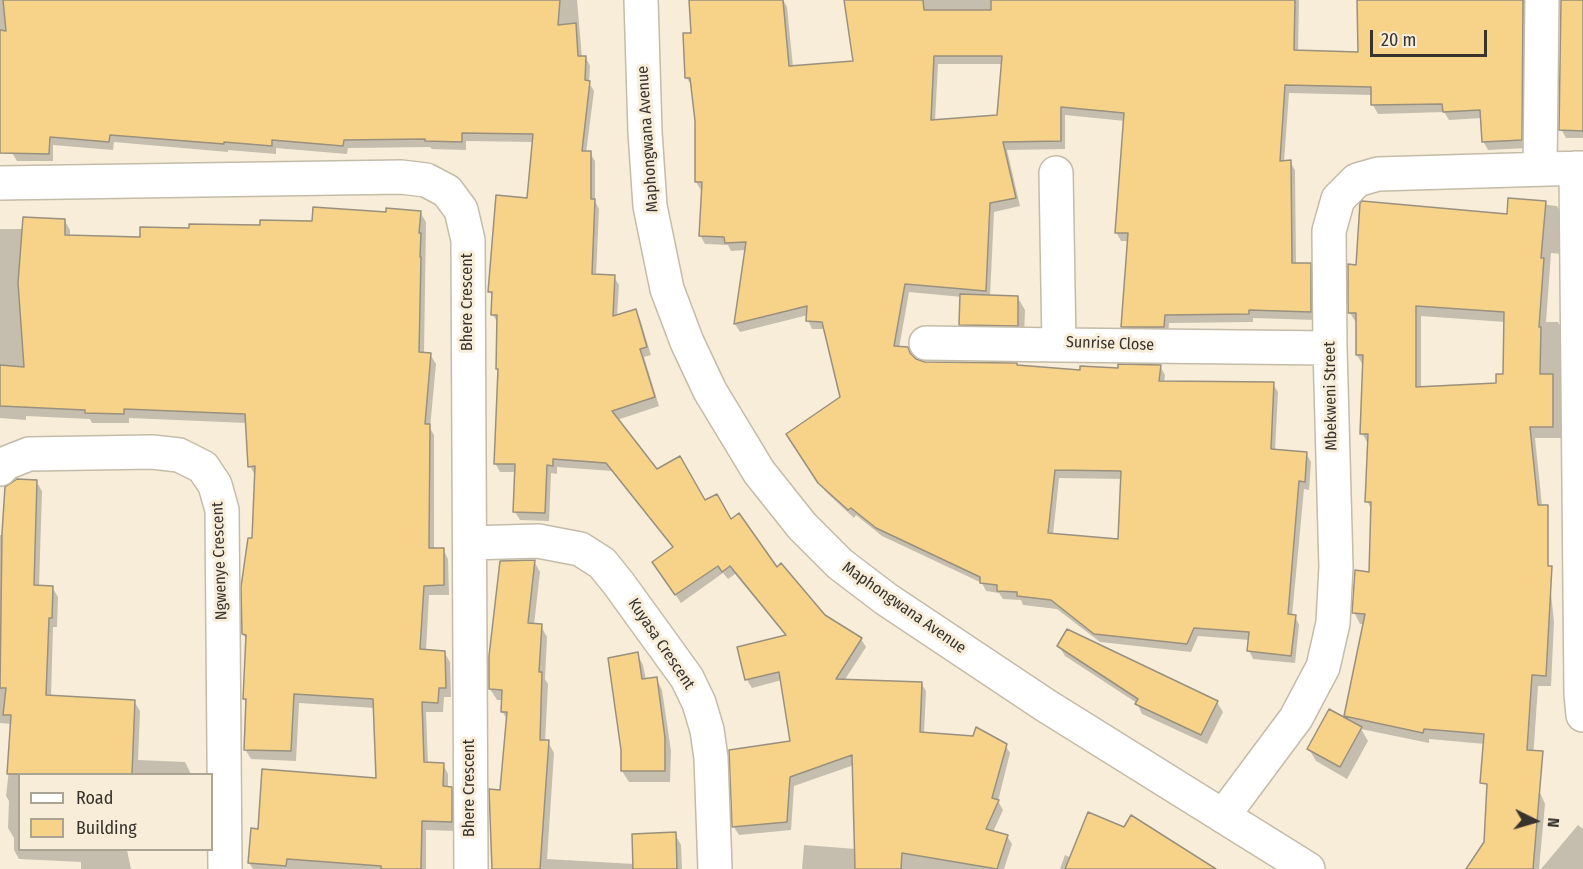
<!DOCTYPE html>
<style>
body{margin:0}
#map{position:relative;width:1583px;height:869px;overflow:hidden;background:#f7edd9;font-family:"Fira Sans Condensed",sans-serif}
canvas{display:block}
.legend{position:absolute;left:18px;top:773px;width:195px;height:78px;box-sizing:border-box;background:#f7edd9;border:2px solid #aba394;margin:0;padding:8px 10px;list-style:none;font-size:18px;color:#38342d}
.legend li{display:flex;align-items:center;gap:12px;height:30px}
.legend b{width:30px;border:2px solid #aba394}
.north{position:absolute;left:1505px;top:791px;width:60px;height:60px;-webkit-text-stroke:4px #f7edd9;paint-order:stroke;rotate:95deg;font-size:16px;font-weight:700;line-height:24px;text-align:center;color:#38342d}
.north::after{content:'';display:block;margin:auto;width:21px;height:27px;background:#38342d;clip-path:polygon(50% 0,100% 100%,50% 72%,0 100%)}
.scale{position:absolute;left:1370px;top:30px;width:117px;height:27px;box-sizing:border-box;border:3px solid #38342d;border-top:0;padding-left:8px;font-size:18px;line-height:21px;white-space:nowrap;color:#38342d;-webkit-text-stroke:4px #f7edd9;paint-order:stroke}
</style>
<div id="map">
<canvas width="1583" height="869"></canvas>
<ul class="legend">
<li><b style="height:8px;background:#fff"></b>Road</li>
<li><b style="height:16px;background:#f7d389"></b>Building</li>
</ul>
<div class="north">N</div>
<div class="scale">20 m</div>
</div>
<script>
const ctx = document.querySelector('canvas').getContext('2d');
ctx.lineJoin = 'round';
function paint(path, color) {
  ctx.fillStyle = color;
  ctx.fill(path, 'evenodd');
}
function shape(rows) {
  const path = new Path2D();
  for (const r of rows) {
    path.moveTo(r[0], r[1]);
    for (let i = 2; i < r.length; i += 2) path.lineTo(r[i], r[i + 1]);
  }
  return path;
}
function trace(path, color, width, dash) {
  ctx.strokeStyle = color;
  ctx.lineWidth = width;
  ctx.lineCap = dash ? 'butt' : 'round';
  ctx.setLineDash(dash || []);
  ctx.stroke(path);
}
function label(font, color, halo, rows, align = 'center') {
  ctx.font = font + ' "Fira Sans Condensed",sans-serif';
  ctx.lineWidth = 6;
  ctx.setLineDash([]);
  ctx.textBaseline = 'middle';
  ctx.strokeStyle = halo;
  ctx.fillStyle = color;
  for (const [text, x, y, turn = 0] of rows) {
    ctx.save();
    ctx.translate(x, y);
    ctx.rotate((+turn || 0) * Math.PI / 180);
    ctx.textAlign = isNaN(turn) ? turn : align;
    if (halo) ctx.strokeText(text, 0, 0);
    ctx.fillText(text, 0, 0);
    ctx.restore();
  }
}
paint(shape([
 [0,0,577,0,582,58,586,58,590,66,589,83,594,91,586,153,590,153,595,161,595,201,599,209,596,276,614,277,619,285,617,317,635,311,640,319,651,355,644,357,659,406,617,420,657,471,731,521,824,616,861,639,866,647,844,681,921,683,926,691,924,734,1005,745,1010,753,998,801,1003,810,993,832,1007,836,1012,844,1004,869,802,869,804,845,856,849,854,765,794,786,791,830,739,835,734,827,792,743,782,680,752,688,747,680,739,648,786,636,735,574,728,579,723,573,681,603,659,570,674,548,612,471,557,467,557,474,551,473,549,521,520,520,515,512,516,472,500,472,495,463,500,372,498,323,493,315,494,299,490,292,529,200,534,142,466,141,466,150,432,149,430,147,348,148,347,154,276,148,276,154,228,150,228,152,114,142,113,150,53,145,53,161,17,161,12,153,0,149],
 [691,0,783,0,787,7,793,67,855,62,850,0,1308,0,1299,0,1298,52,1359,53,1359,0,1530,0,1526,148,1488,150,1483,141,1482,118,1449,120,1444,112,1378,114,1373,105,1372,95,1289,93,1284,162,1290,162,1295,170,1296,264,1310,265,1315,273,1315,320,1253,318,1253,322,1169,323,1168,335,1127,335,1122,327,1129,241,1121,241,1116,232,1125,121,1065,115,1065,149,1007,150,1020,206,994,212,990,297,1018,298,1025,310,1024,338,968,337,960,324,962,297,909,292,899,348,915,360,925,363,1081,372,1160,366,1165,375,1164,383,1273,384,1278,392,1275,451,1306,453,1311,462,1309,490,1304,489,1292,616,1295,616,1299,625,1295,663,1253,659,1249,650,1250,640,1198,636,1191,652,1100,642,1057,609,1023,605,1021,600,1003,599,999,593,986,591,982,583,882,536,856,515,854,518,825,491,793,442,842,398,826,329,812,329,808,320,808,315,740,332,735,324,746,250,731,251,728,245,705,244,700,235,703,190,701,190,696,182,697,120,692,86,686,77,692,34],
 [938,64,1003,64,998,116,935,121],
 [1059,478,1122,479,1119,540,1053,535],
 [1583,0,1583,138,1566,138,1561,129],
 [1545,202,1547,205,1557,206,1563,217,1563,254,1551,253,1546,322,1558,322,1564,333,1565,438,1535,438,1554,622,1551,686,1538,686,1532,774,1545,804,1539,869,1482,869,1486,843,1489,769,1485,744,1429,739,1429,743,1361,729,1368,741,1347,779,1316,761,1309,749,1350,722,1346,716,1365,624,1360,624,1354,612,1370,573,1372,510,1367,501,1368,444,1362,433,1364,367,1357,355,1357,324,1350,313,1358,266],
 [1421,316,1505,322,1504,375,1497,385,1421,388],
 [420,212,426,222,424,354,430,354,436,364,430,428,434,435,434,549,443,549,448,559,449,595,429,595,426,651,444,652,450,662,451,697,444,697,443,712,426,712,428,764,443,764,448,774,448,788,451,788,457,798,457,831,426,830,426,869,253,869,249,863,260,830,377,780,375,708,299,703,296,761,251,759,245,749,247,703,244,699,248,642,243,634,254,540,256,477,250,466,247,423,129,418,129,423,92,423,90,419,26,416,26,420,0,418,0,229,23,229,65,221,70,230,70,237,141,239,190,230,314,223,387,214],
 [36,481,42,491,39,587,52,587,58,597,57,627,53,627,51,697,134,701,140,711,138,760,185,762,190,772,190,774,20,774,20,850,127,850,131,869,81,869,81,862,19,859,14,850,14,838,8,828,9,801,6,796,13,735,12,724,0,723,0,535,5,535],
 [534,561,540,572,534,625,541,626,547,637,545,679,548,684,545,742,548,742,554,753,547,859,634,864,675,834,681,845,682,869,494,869,508,721,502,711,503,700,497,700,490,689],
 [1059,646,1217,702,1223,712,1207,744,1142,714,1137,703,1065,656],
 [637,654,643,665,646,680,656,678,662,690,671,751,670,782,629,782,622,771],
 [1578,825,1583,829,1583,869,1541,869],
 [1065,855,1071,858,1208,869,1060,869]
]), '#0003');
const building = shape([
 [3,0,560,0,558,25,576,23,578,56,586,56,585,80,590,81,582,151,591,151,591,199,595,199,592,274,615,275,613,316,636,309,647,347,640,349,655,397,612,411,657,469,680,456,705,500,717,494,731,519,739,513,777,567,781,563,825,615,862,638,836,679,922,682,920,732,973,736,976,727,1007,744,992,798,999,800,986,829,1008,835,997,869,902,853,901,869,855,869,852,755,790,777,787,822,732,827,729,750,790,741,779,672,745,680,737,647,786,635,730,566,722,572,718,566,675,595,652,562,673,547,606,463,553,459,553,466,547,465,545,513,513,512,515,464,494,464,498,369,496,369,497,315,491,315,492,292,488,292,496,195,527,198,533,134,462,133,462,142,425,141,425,139,344,140,343,146,272,140,272,146,224,142,224,144,110,135,109,142,50,137,49,154,0,153,0,30,6,31,3,0],
 [689,0,783,0,789,66,853,61,844,0,923,0,924,10,991,10,991,0,1295,0,1294,50,1358,52,1357,0,1523,0,1522,140,1482,142,1480,110,1443,112,1442,104,1371,105,1371,87,1285,85,1280,161,1291,160,1292,263,1311,263,1311,312,1249,310,1249,314,1165,315,1164,327,1121,327,1128,233,1115,233,1124,113,1061,107,1061,141,1003,142,1016,198,990,203,986,291,905,284,894,346,908,347,910,353,916,359,925,362,1017,363,1017,365,1080,370,1080,366,1118,368,1118,364,1161,365,1159,381,1274,382,1271,449,1307,452,1305,482,1299,481,1288,614,1296,615,1291,656,1247,651,1249,632,1194,628,1187,644,1094,634,1051,600,1017,596,1017,592,997,591,997,585,980,583,980,577,876,528,851,508,848,510,818,483,786,434,840,397,822,322,806,321,807,306,734,324,746,242,725,243,724,237,699,236,702,182,695,182,695,121,690,78,685,78,683,33,691,33,689,0],
 [934,56,1002,56,997,115,931,120,934,56],
 [1055,470,1121,471,1118,539,1048,533,1055,470],
 [1561,0,1583,0,1583,131,1559,130,1561,0],
 [1508,198,1546,201,1541,258,1544,258,1539,327,1541,327,1540,374,1553,374,1553,427,1530,427,1538,505,1548,505,1548,566,1552,566,1546,676,1532,675,1527,750,1543,751,1533,869,1466,869,1484,842,1487,784,1480,783,1484,734,1424,729,1423,733,1344,716,1365,614,1352,613,1355,570,1369,572,1371,502,1365,502,1368,434,1360,434,1363,355,1356,355,1356,313,1348,313,1348,264,1356,265,1360,203,1362,201,1507,214,1508,198],
 [1416,306,1504,312,1503,374,1496,374,1496,383,1416,387,1416,306],
 [313,207,386,212,386,208,421,211,419,233,421,233,420,257,421,257,419,352,431,353,425,424,430,424,429,548,444,548,444,585,424,586,420,649,445,651,446,688,439,688,438,703,422,702,424,762,444,763,443,786,452,787,452,822,422,821,421,869,381,869,381,866,287,859,286,866,248,863,251,828,258,829,262,769,376,778,373,699,294,694,291,751,244,750,246,699,243,699,246,635,242,634,241,587,248,538,252,538,255,466,248,467,245,414,124,409,124,414,85,413,85,410,0,406,0,365,24,367,18,283,23,217,65,219,65,235,140,237,140,227,189,228,189,224,260,225,260,220,312,221,313,207],
 [960,294,1018,296,1018,326,959,325,960,294],
 [17,479,37,480,34,585,53,586,52,618,49,618,46,695,135,700,132,774,7,774,11,715,3,715,6,688,0,688,2,533,5,487,17,479],
 [535,560,528,623,542,624,539,672,542,672,540,740,549,740,540,869,492,869,489,789,500,790,507,712,501,712,502,690,489,689,489,656,500,561,535,560],
 [1067,629,1218,701,1201,735,1135,704,1138,699,1057,646,1067,629],
 [638,652,642,679,657,677,665,738,665,771,621,771,621,750,608,658,638,652],
 [1329,709,1362,727,1340,767,1307,749,1329,709],
 [1088,812,1124,827,1131,815,1216,869,1065,869,1088,812],
 [676,832,677,869,633,869,632,834,676,832]
]);
paint(building, '#f7d389');
trace(building, '#99907e', 1.5);
const minor = shape([
 [1576,168,1581,694,1583,715],
 [1540,169,1542,0],
 [1056,173,1059,345,1330,348],
 [0,183,401,177,426,180,447,191,461,210,468,240,471,869],
 [926,343,1059,345],
 [0,469,6,463,29,454,152,452,179,455,203,467,215,485,222,510,225,869],
 [470,543,538,541,580,549,602,563,619,584,687,678,699,703,707,730,711,758,715,869],
 [1223,816,1296,718,1323,667,1333,623,1336,567,1330,348,1329,231,1338,199,1357,180,1378,174,1583,168]
]);
const tertiary = shape([
 [641,0,645,132,650,206,667,289,687,342,710,391,759,472,802,526,840,564,886,599,1045,705,1308,869]
]);
trace(minor, '#c4bba8', 36);
trace(tertiary, '#c4bba8', 36);
trace(minor, '#fff', 33);
trace(tertiary, '#fff', 33);
label('16px', '#38342d', '#f7edd9', [
 ["Maphongwana Avenue",648,139,-94],
 ["Bhere Crescent",468,302,-90],
 ["Sunrise Close",1110,344,2],
 ["Mbekweni Street",1331,396,-91],
 ["Ngwenye Crescent",220,561,-92],
 ["Maphongwana Avenue",904,608,35],
 ["Kuyasa Crescent",661,644,56],
 ["Bhere Crescent",470,788,-90]
]);
</script>
